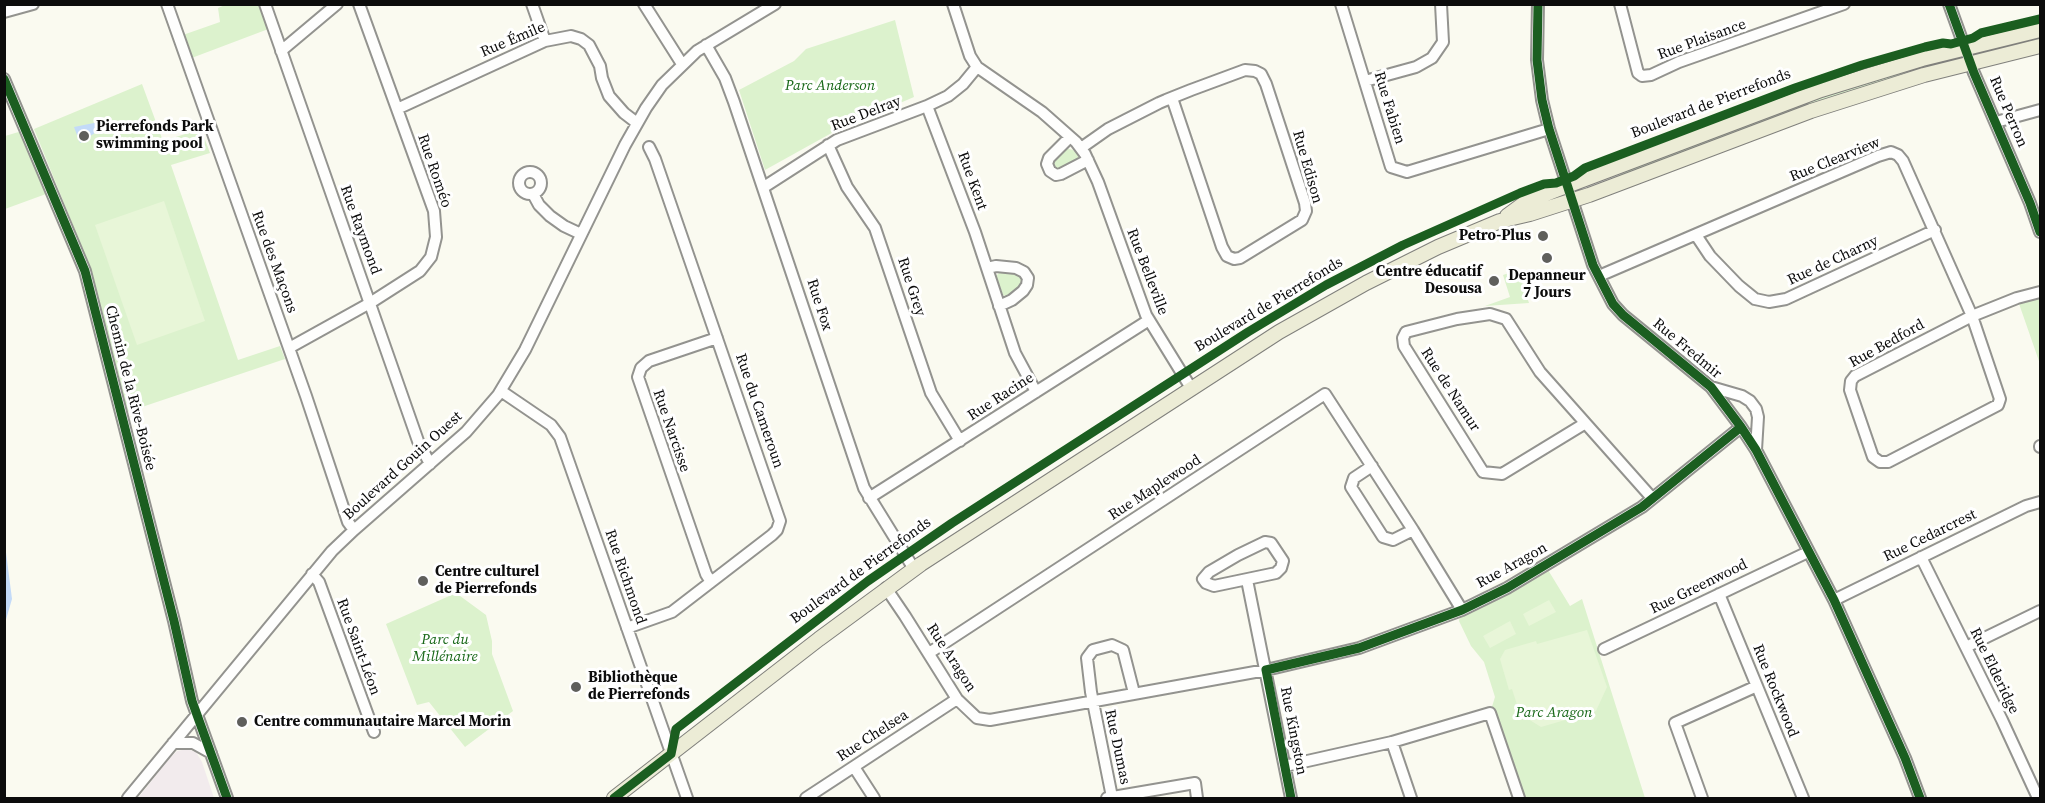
<!DOCTYPE html>
<meta charset="utf-8">
<style>
body{margin:0}
#map{position:relative;width:2045px;height:803px;overflow:hidden;background:#fafaf0;font-family:"Source Serif 4",serif}
canvas{display:block}
.frame{position:absolute;inset:0;border:6px solid #0c0c0c;pointer-events:none}
</style>
<div id="map">
<canvas width="2045" height="803"></canvas>
<div class="frame"></div>
</div>
<script>
const ctx = document.querySelector('canvas').getContext('2d');
ctx.lineJoin = 'round';
function paint(path, color) {
  ctx.fillStyle = color;
  ctx.fill(path, 'evenodd');
}
function shape(rows) {
  const path = new Path2D();
  for (const r of rows) {
    if (r.length === 3) {
      path.moveTo(r[0] + r[2], r[1]);
      path.arc(r[0], r[1], r[2], 0, 2 * Math.PI);
      continue;
    }
    path.moveTo(r[0], r[1]);
    for (let i = 2; i < r.length; i += 2) path.lineTo(r[i], r[i + 1]);
  }
  return path;
}
function trace(path, color, width, dash) {
  ctx.strokeStyle = color;
  ctx.lineWidth = width;
  ctx.lineCap = dash ? 'butt' : 'round';
  ctx.setLineDash(dash || []);
  ctx.stroke(path);
}
function label(font, color, halo, rows, align = 'center') {
  ctx.font = font + ' "Source Serif 4",serif';
  ctx.lineWidth = 6;
  ctx.setLineDash([]);
  ctx.textBaseline = 'middle';
  ctx.strokeStyle = halo;
  ctx.fillStyle = color;
  for (const [text, x, y, turn = 0] of rows) {
    ctx.save();
    ctx.translate(x, y);
    ctx.rotate((+turn || 0) * Math.PI / 180);
    ctx.textAlign = isNaN(turn) ? turn : align;
    if (halo) ctx.strokeText(text, 0, 0);
    ctx.fillText(text, 0, 0);
    ctx.restore();
  }
}
paint(shape([
 [187,749,196,752,202,762,214,798,138,798,168,760,177,751]
]), '#f2ebed');
paint(shape([
 [225,5,262,5,271,28,189,59,180,36,220,22,218,8],
 [895,20,914,97,837,130,765,170,739,90,794,61,806,49],
 [1924,65,1894,77,1817,102,1612,179,1637,166,1853,85],
 [142,84,163,141,201,129,210,153,171,165,238,360,280,346,285,359,127,412,92,272,34,129],
 [22,131,46,194,5,209,5,136],
 [1066,148,1073,150,1078,155,1078,160,1057,170,1053,167,1052,161],
 [1518,270,1529,303,1485,306,1510,297,1503,275],
 [1000,272,1019,275,1024,282,1016,291,1008,297,1003,295,996,276],
 [2040,292,2040,364,2017,298],
 [1545,565,1570,606,1582,599,1645,798,1519,798,1490,713,1495,697,1484,662,1471,646,1459,621,1462,610],
 [456,593,486,615,492,641,492,654,513,711,465,747,429,702,417,705,386,624]
]), '#dcf2cd');
paint(shape([
 [164,201,205,321,137,345,95,225],
 [1549,600,1556,612,1529,626,1523,614],
 [1510,621,1516,634,1490,648,1483,636],
 [1587,630,1607,687,1596,711,1541,727,1520,714,1512,689,1509,690,1500,659,1505,650,1536,641,1537,644]
]), '#e8f6d8');
paint(shape([
 [99,122,102,128,80,143,74,127],
 [4,537,12,599,5,623,4,623]
]), '#c3daf8');
const minor = shape([
 [167,4,306,396,348,522,354,530],
 [265,4,418,441,430,464],
 [532,4,545,41],
 [644,4,682,64],
 [953,4,970,56,977,67,1042,112,1076,142,1085,154,1098,182,1146,315,1191,388],
 [1341,4,1391,167,1407,172,1549,129],
 [1538,4,1537,60,1542,100,1549,129,1593,265,1613,304,1623,315,1711,387,1741,427,1756,450,1834,600,1905,758,1920,798],
 [1620,4,1638,73,1642,76,1651,75,1679,62,1844,4],
 [1949,4,1974,73,2030,203,2040,232],
 [4,12,33,4],
 [706,45,725,78,734,102,864,488,914,569],
 [281,51,337,4],
 [4,79,85,271,174,621,192,701,227,798],
 [1365,81,1416,67,1432,58,1443,42,1441,4],
 [927,106,975,232,1015,353,1036,392],
 [397,109,545,41,571,36,581,39,589,45,600,66,602,78,609,96,624,113,637,123],
 [1996,122,2040,110],
 [1070,137,1049,158,1047,164,1050,171,1056,175,1061,174,1088,160],
 [828,145,847,187,875,228,931,393,960,441],
 [1081,148,1108,129,1159,103,1166,100,1191,90,1245,70,1255,71,1261,74,1266,84,1305,203,1306,211,1302,220,1240,258,1234,259,1227,256,1222,247,1172,98],
 [530,183,11],
 [764,187,837,140,927,106,948,96,963,84,977,67],
 [533,194,539,205,550,216,564,226,581,234],
 [1696,235,1710,256,1739,286,1755,299,1769,302,1786,299,1935,230],
 [987,268,996,266,1016,268,1024,272,1028,278,1027,285,1023,291,1012,300,999,306],
 [1599,276,1878,156,1891,152,1898,155,1903,161,1972,316,2000,399,1998,405,1888,462,1880,462,1873,457,1850,390,1851,381,1855,376,1972,316,2017,298,2040,292],
 [289,348,370,303,420,271,431,257,436,237,434,211,359,4],
 [1711,387,1742,396,1750,401,1756,409,1758,417,1756,450],
 [501,391,551,425,560,437,687,798],
 [1584,424,1502,474,1483,472,1404,346,1403,338,1406,332,1457,319,1490,314,1506,319,1540,372,1652,498],
 [2040,446,2040,447],
 [1372,466,1354,478,1351,487,1383,537,1393,540,1413,530],
 [869,498,1149,320],
 [1265,542,1271,543,1283,561,1281,568,1276,573,1214,586,1206,583,1203,579,1209,572,1238,555,1265,542],
 [1921,557,2002,720,2038,798],
 [312,574,319,582,374,732],
 [1247,580,1291,798],
 [711,582,706,574,638,377,641,368,649,361,717,338],
 [886,588,905,616,957,699,977,718,990,720,1266,670,1359,648,1462,610,1507,588,1642,507,1741,427],
 [1719,594,1803,798],
 [1834,600,2026,506,2040,502],
 [627,628,672,612,772,535,777,530,780,521,655,159,649,147],
 [1966,647,2040,611],
 [1604,649,1808,552],
 [929,653,1325,394,1413,530,1462,610],
 [1392,742,1411,798],
 [173,743,193,743,211,753],
 [1285,766,1392,742,1490,713,1519,798],
 [854,767,874,798],
 [1112,797,1091,692,1087,658,1093,650,1112,645,1123,650,1134,693],
 [128,798,332,551,354,530,466,432,498,395,525,350,625,145,646,108,662,85,697,51,775,4],
 [806,798,957,699],
 [1107,798,1195,783,1197,798],
 [1702,798,1675,723,1757,686]
]);
const major = shape([
 [1507,216,1526,202,1556,190,1821,90,1922,59,2040,30],
 [614,798,819,639,921,564,1279,332,1366,283,1438,247,1500,221,1530,214,1589,195,1811,111,1924,75,2040,46]
]);
trace(minor, '#93938f', 14);
trace(major, '#80807c', 16);
trace(minor, '#fefefd', 10);
trace(major, '#ececd6', 14);
trace(shape([
 [1538,4,1537,60,1542,100,1549,129,1593,265,1613,304,1623,315,1711,387,1741,427,1756,450,1834,600,1905,758,1920,798],
 [1949,4,1974,73,2030,203,2040,232],
 [4,79,85,271,174,621,192,701,227,798],
 [614,798,671,754,676,729,868,581,952,523,1248,332,1326,285,1403,245,1520,193,1544,184,1556,183,1574,176,1585,168,1795,88,1862,65,1925,47,1943,43,1951,44,1973,38,1981,33,2040,19],
 [1291,798,1266,670,1359,648,1462,610,1507,588,1642,507,1741,427]
]), '#1b5e20', 9);
for (const [x, y, r, color] of [
 [84,136,6,"#5f5f5c"],
 [1543,236,6,"#5f5f5c"],
 [1547,258,6,"#5f5f5c"],
 [1494,281,6,"#5f5f5c"],
 [423,581,6,"#5f5f5c"],
 [576,687,6,"#5f5f5c"],
 [242,722,6,"#5f5f5c"]
]) {
  const dot = new Path2D();
  dot.arc(x, y, r, 0, 2 * Math.PI);
  ctx.fillStyle = color;
  ctx.fill(dot);
  trace(dot, '#fff', 2);
}
label('15px', '#0c0c0c', '#fff', [
 ["Rue Émile",513,40,-23],
 ["Rue Plaisance",1702,40,-20],
 ["Boulevard de Pierrefonds",1711,104,-21],
 ["Rue Fabien",1389,108,73],
 ["Rue Perron",2008,112,67],
 ["Rue Delray",866,114,-21],
 ["Rue Clearview",1835,160,-22],
 ["Rue Edison",1307,167,74],
 ["Rue Roméo",434,171,71],
 ["Rue Kent",972,181,70],
 ["Rue Raymond",360,230,70],
 ["Rue de Charny",1833,261,-25],
 ["Rue des Maçons",274,262,70],
 ["Rue Belleville",1147,272,69],
 ["Rue Grey",911,287,72],
 ["Rue Fox",819,305,72],
 ["Boulevard de Pierrefonds",1269,305,-31],
 ["Rue Bedford",1887,344,-29],
 ["Rue Fredmir",1687,349,40],
 ["Chemin de la Rive-Boisée",130,388,76],
 ["Rue de Namur",1450,390,57],
 ["Rue Racine",1001,397,-33],
 ["Rue du Cameroun",759,411,71],
 ["Rue Narcisse",671,431,71],
 ["Boulevard Gouin Ouest",403,466,-42],
 ["Rue Maplewood",1155,488,-33],
 ["Rue Cedarcrest",1930,536,-26],
 ["Rue Aragon",1512,566,-29],
 ["Boulevard de Pierrefonds",861,571,-36],
 ["Rue Richmond",625,577,71],
 ["Rue Greenwood",1699,587,-26],
 ["Rue Saint-Léon",358,647,70],
 ["Rue Aragon",951,658,57],
 ["Rue Elderidge",1994,671,64],
 ["Rue Rockwood",1775,691,68],
 ["Rue Kingston",1293,731,79],
 ["Rue Chelsea",873,736,-33],
 ["Rue Dumas",1117,747,78]
]);
label('italic 15px', '#186818', '#fff', [
 ["Parc Anderson",830,86],
 ["Parc du",445,640],
 ["Millénaire",445,657],
 ["Parc Aragon",1554,713]
]);
label('bold 15px', '#0c0c0c', '#fff', [
 ["Pierrefonds Park",96,127],
 ["swimming pool",96,144],
 ["Petro-Plus",1531,236,"right"],
 ["Centre éducatif",1482,272,"right"],
 ["Desousa",1482,289,"right"],
 ["Depanneur",1547,276,"center"],
 ["7 Jours",1547,293,"center"],
 ["Centre culturel",435,572],
 ["de Pierrefonds",435,589],
 ["Bibliothèque",588,678],
 ["de Pierrefonds",588,695],
 ["Centre communautaire Marcel Morin",254,722]
], 'left');
</script>
